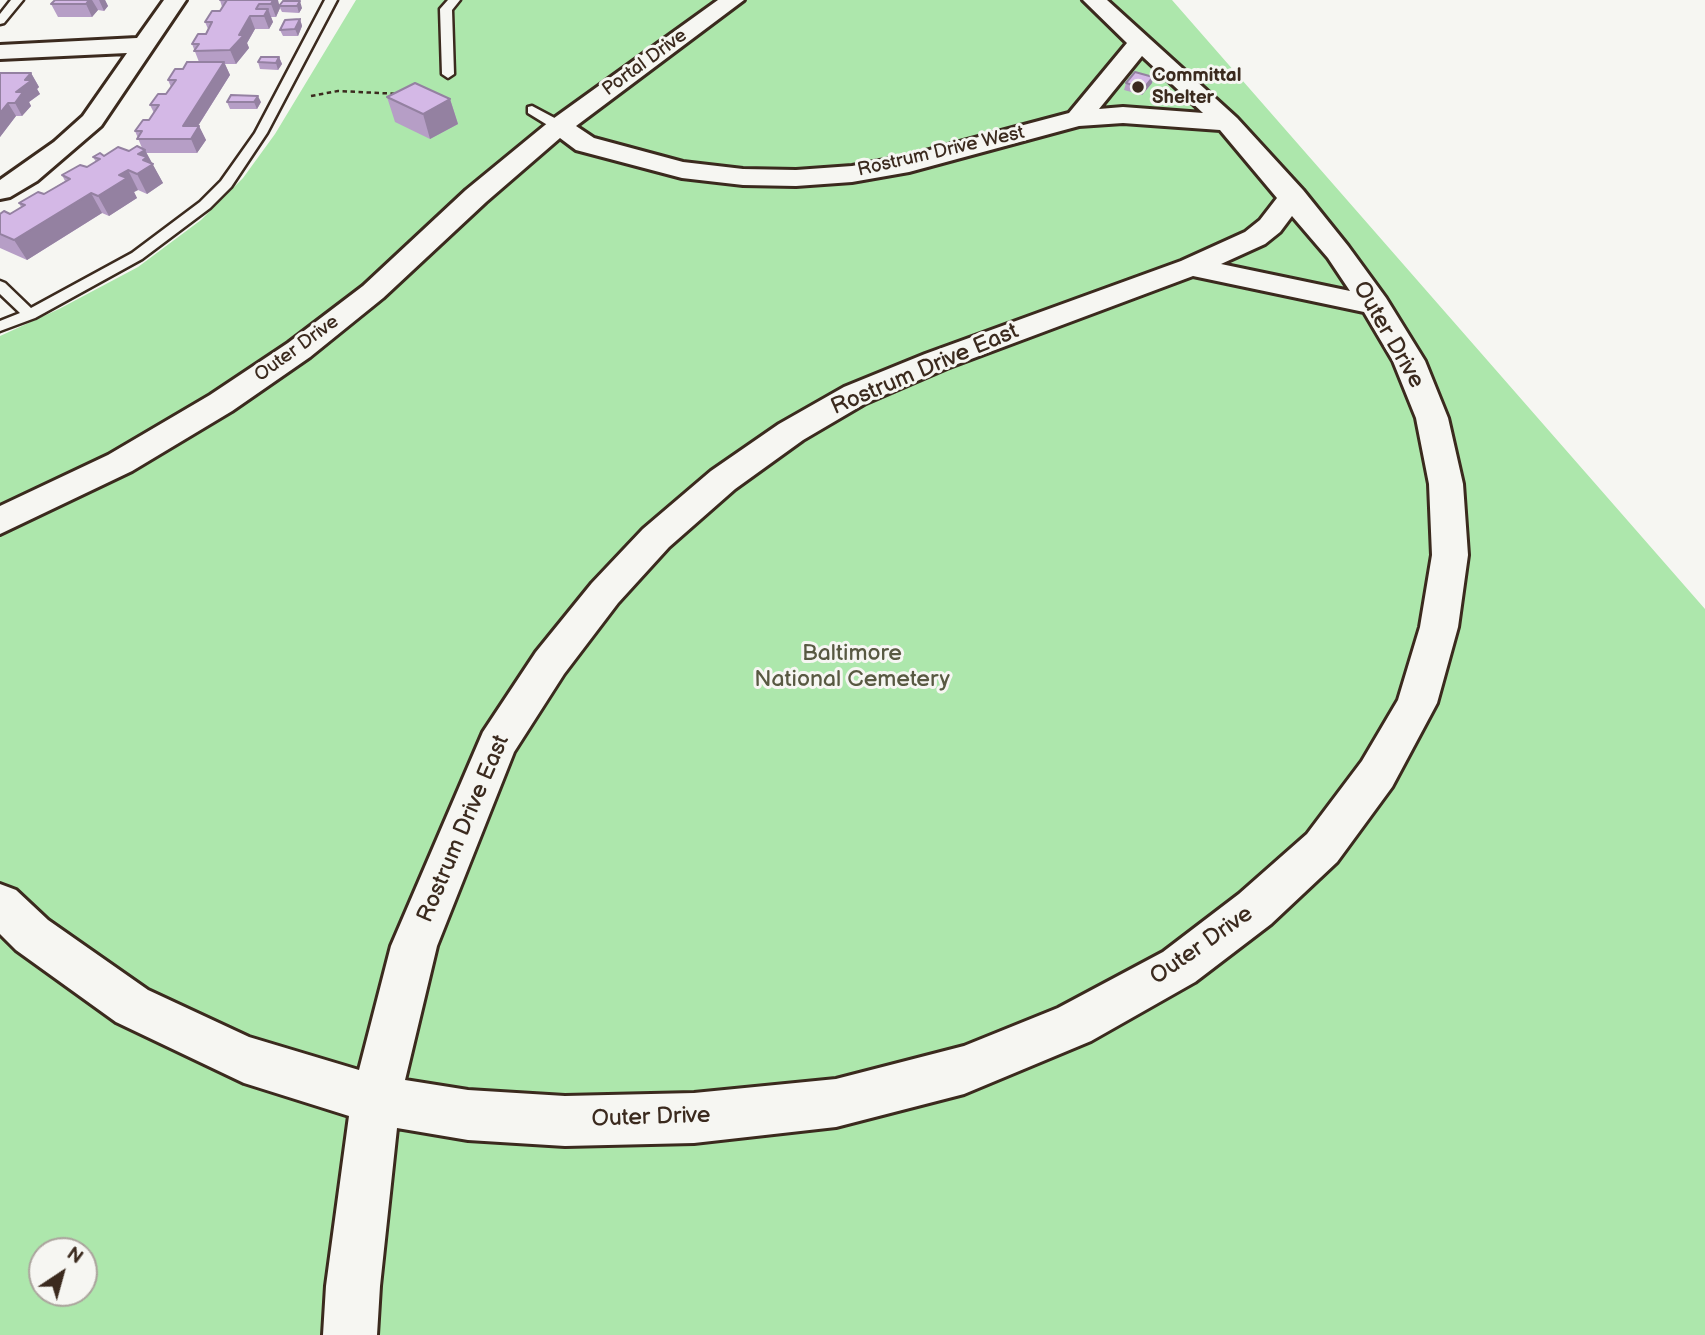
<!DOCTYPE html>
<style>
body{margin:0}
#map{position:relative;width:1705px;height:1335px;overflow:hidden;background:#f6f6f2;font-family:"Balsamiq Sans",sans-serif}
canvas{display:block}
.north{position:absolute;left:28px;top:1237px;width:70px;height:70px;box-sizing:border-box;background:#f6f6f2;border:2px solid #aba49d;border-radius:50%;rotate:36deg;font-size:19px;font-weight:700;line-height:28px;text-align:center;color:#3b2a1e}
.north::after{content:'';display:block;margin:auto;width:24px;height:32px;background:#3b2a1e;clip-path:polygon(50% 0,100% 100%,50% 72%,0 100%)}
</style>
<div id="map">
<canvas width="1705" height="1335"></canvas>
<div class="north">N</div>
</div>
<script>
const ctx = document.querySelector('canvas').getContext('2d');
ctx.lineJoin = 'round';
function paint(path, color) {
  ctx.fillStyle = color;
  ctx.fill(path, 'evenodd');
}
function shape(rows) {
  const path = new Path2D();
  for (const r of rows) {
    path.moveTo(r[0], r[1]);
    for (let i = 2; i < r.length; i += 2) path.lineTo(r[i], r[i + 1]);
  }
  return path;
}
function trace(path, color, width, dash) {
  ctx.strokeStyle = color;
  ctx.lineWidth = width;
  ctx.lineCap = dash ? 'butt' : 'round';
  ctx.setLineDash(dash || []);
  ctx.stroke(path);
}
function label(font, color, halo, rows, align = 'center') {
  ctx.font = font + ' "Balsamiq Sans",sans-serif';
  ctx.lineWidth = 6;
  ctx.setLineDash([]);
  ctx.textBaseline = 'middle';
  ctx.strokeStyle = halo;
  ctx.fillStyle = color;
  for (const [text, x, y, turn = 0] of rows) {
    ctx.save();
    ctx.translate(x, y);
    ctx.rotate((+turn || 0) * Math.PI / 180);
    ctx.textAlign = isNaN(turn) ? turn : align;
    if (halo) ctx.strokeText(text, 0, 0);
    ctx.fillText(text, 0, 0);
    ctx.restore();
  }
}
paint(shape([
 [356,0,1172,0,1705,609,1705,1335,0,1335,0,336,59,309,138,267,201,220,243,178,275,134],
 [42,1251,84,1251,84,1293,42,1293]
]), '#ade7ac');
const lane = shape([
 [11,0,23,0,4,23,0,24,0,14,11,0],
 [325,0,337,0,267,133,231,187,210,208,142,259,35,318,0,331,0,321,20,313,0,294,0,281,5,283,31,308,132,253,200,202,221,181,255,133,325,0],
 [448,0,460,0,452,10,454,74,448,78,442,74,440,9,448,0],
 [532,106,564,123,565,126,564,129,554,129,528,113,528,107,532,106]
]);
const street = shape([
 [164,0,186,0,101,126,37,181,10,197,0,199,0,180,54,142,83,116,127,53,0,59,0,45,137,38,164,0],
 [718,0,744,0,576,126,594,138,683,162,743,169,796,170,852,166,907,156,1069,113,1127,43,1083,0,1107,0,1237,118,1303,190,1348,246,1386,298,1425,361,1448,418,1463,484,1468,555,1458,627,1437,703,1392,787,1337,862,1271,924,1195,982,1091,1041,964,1094,836,1127,694,1143,565,1146,468,1140,397,1128,380,1286,377,1335,323,1335,326,1286,349,1116,244,1083,116,1022,16,950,0,934,0,884,16,890,48,920,148,990,249,1037,359,1070,391,946,483,732,536,652,592,583,643,529,711,471,779,424,844,387,925,354,1181,261,1245,232,1260,220,1277,198,1220,130,1123,123,1079,126,909,172,852,182,796,186,743,185,682,178,576,150,560,138,486,202,383,298,310,357,232,411,132,471,0,534,0,506,108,455,210,395,288,343,363,286,466,190,550,121,718,0],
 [1142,56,1203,113,1123,107,1099,109,1142,56],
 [1292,216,1328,258,1350,291,1221,264,1265,244,1280,232,1292,216],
 [1193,276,1364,312,1393,361,1416,418,1429,484,1432,555,1420,627,1398,700,1362,761,1307,834,1239,894,1163,952,1058,1008,964,1046,836,1079,694,1093,565,1096,468,1090,405,1080,437,946,514,752,564,674,618,603,669,547,735,489,803,440,866,403,947,368,1193,276]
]);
trace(lane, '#3b2a1e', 5);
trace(street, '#3b2a1e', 6);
trace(shape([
 [311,96,338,91,400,94]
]), '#3b2a1e', 2.5, [4.5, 3.5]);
paint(lane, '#f6f6f2');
paint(street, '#f6f6f2');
paint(shape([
 [55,0,112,0,105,0,108,6,104,11,98,10,92,17,58,17,51,4],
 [220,0,280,5,283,1,302,8,299,13,282,12,280,8,276,17,271,17,273,22,269,29,255,29,247,43,249,48,236,64,225,64,230,75,198,126,199,126,206,140,197,153,146,153,163,183,147,194,138,190,134,192,137,198,109,216,102,213,27,260,0,248,0,214,10,214,21,207,19,203,44,194,65,181,62,175,87,167,96,162,93,157,142,148,135,131,149,120,154,113,150,105,166,94,171,87,168,80,183,69,199,62,192,44,206,34,208,29,205,22,220,11,222,7],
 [300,19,302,26,298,36,283,36,280,30],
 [279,57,282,64,278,70,260,69,258,62],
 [0,73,31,73,39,87,37,89,40,94,29,102,31,106,22,116,16,116,0,137],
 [1153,77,1152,83,1142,95,1124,90,1126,83],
 [387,97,450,99,458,124,430,139,395,122],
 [227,102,261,102,257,109,230,109]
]), '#b69ec6');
paint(shape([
 [89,0,92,0,98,10,92,17,86,4],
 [99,0,105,0,108,6,104,11],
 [267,0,278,0,280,8,276,17,271,4],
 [300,1,302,8,299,13,297,6],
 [268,9,273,22,269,29,264,16],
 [250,16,255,29,247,43,249,48,236,64,230,50],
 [300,19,302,26,298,36,295,29],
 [279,57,282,64,278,70,276,63],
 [224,62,230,75,189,140,183,126],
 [31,73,39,87,37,89,40,94,29,102,31,106,22,116,15,103,16,92],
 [1153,77,1152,83,1142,95,1144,88],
 [258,96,261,102,257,109,254,102],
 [450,99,458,124,430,139,423,114],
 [8,103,16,116,0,137,0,113],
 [199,126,206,140,197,153,191,139],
 [145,150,163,183,147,194,137,174,138,154],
 [128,170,138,190,134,192,137,198,109,216,98,196,119,175],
 [91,193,102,213,27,260,14,240]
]), '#9481a1');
const building = shape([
 [55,0,89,0,86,4,51,4,55,0],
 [220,0,273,0,271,4,259,4,256,9,268,9,264,16,250,16,239,35,244,35,230,50,194,51,199,44,192,44,198,34,206,34,212,22,205,22,212,11,220,11,227,0,220,0],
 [283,1,300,1,297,6,279,6,283,1],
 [300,19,295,29,280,30,285,20,300,19],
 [261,57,279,57,276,63,258,62,261,57],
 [187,62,224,62,183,126,199,126,191,139,137,139,142,131,135,131,143,120,149,120,159,105,150,105,158,94,166,94,176,80,168,80,175,69,183,69,187,62],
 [1135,72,1153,77,1144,88,1126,83,1135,72],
 [0,73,31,73,25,80,32,80,16,92,23,92,15,103,8,103,0,113,0,73],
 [415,83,450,99,423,114,387,97,415,83],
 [231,95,258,96,254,102,227,102,231,95],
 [137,146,145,150,138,154,147,157,143,160,153,164,137,174,128,170,119,175,127,178,98,196,91,193,14,240,0,234,0,214,4,211,10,214,25,205,19,203,38,192,44,194,70,179,62,175,80,165,87,167,100,159,93,157,100,153,104,156,118,147,129,151,137,146]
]);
paint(building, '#d4b8e6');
trace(building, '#9481a1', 2);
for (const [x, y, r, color] of [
 [1138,87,7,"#3b2a1e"]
]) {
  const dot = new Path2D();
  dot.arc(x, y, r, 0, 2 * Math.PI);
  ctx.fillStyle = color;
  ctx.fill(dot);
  trace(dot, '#f6f6f2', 2.5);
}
label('19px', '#3b2a1e', '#f6f6f2', [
 ["Portal Drive",645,63,-36],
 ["Rostrum Drive West",941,152,-13],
 ["Outer Drive",297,349,-36]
]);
label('bold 19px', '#3b2a1e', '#f6f6f2', [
 ["Committal",1152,76],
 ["Shelter",1152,98]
], 'left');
label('23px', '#3b2a1e', '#f6f6f2', [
 ["Outer Drive",1388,335,60],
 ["Rostrum Drive East",925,370,-23],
 ["Rostrum Drive East",464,829,-67],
 ["Outer Drive",1202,946,-35],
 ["Outer Drive",651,1118,-2]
]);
label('23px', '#585942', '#f6f6f2', [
 ["Baltimore",852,654],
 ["National Cemetery",852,680]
]);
</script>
